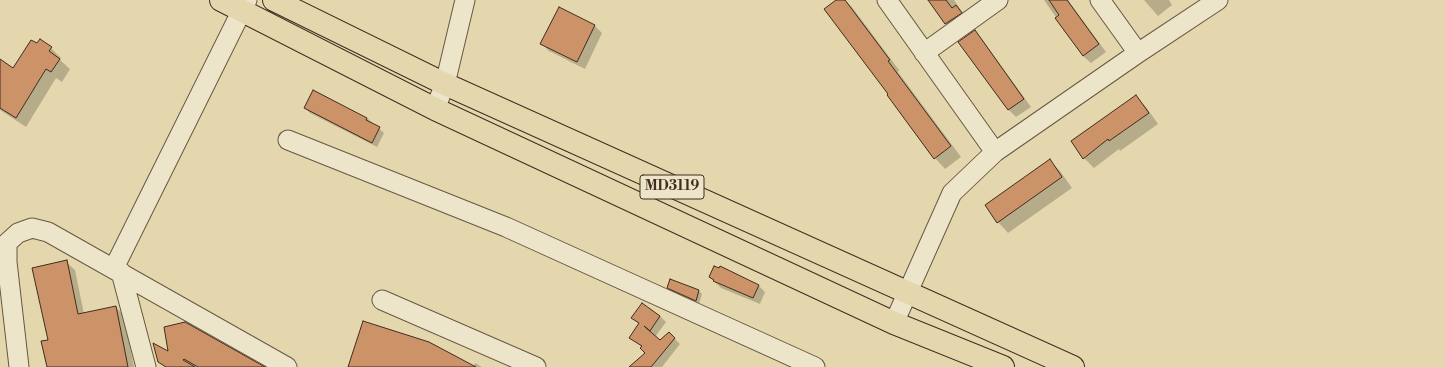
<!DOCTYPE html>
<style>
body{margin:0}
canvas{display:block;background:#e4d7ad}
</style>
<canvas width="1445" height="367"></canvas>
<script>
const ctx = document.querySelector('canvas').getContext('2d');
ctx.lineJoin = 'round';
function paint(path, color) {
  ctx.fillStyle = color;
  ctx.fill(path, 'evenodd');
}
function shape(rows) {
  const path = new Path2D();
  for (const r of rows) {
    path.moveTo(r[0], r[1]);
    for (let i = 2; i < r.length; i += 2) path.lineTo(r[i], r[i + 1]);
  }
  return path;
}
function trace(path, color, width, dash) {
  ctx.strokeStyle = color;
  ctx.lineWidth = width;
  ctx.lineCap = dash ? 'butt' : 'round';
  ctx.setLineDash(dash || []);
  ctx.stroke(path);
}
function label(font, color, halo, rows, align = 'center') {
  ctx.font = font + ' "Libre Bodoni",serif';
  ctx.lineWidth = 3.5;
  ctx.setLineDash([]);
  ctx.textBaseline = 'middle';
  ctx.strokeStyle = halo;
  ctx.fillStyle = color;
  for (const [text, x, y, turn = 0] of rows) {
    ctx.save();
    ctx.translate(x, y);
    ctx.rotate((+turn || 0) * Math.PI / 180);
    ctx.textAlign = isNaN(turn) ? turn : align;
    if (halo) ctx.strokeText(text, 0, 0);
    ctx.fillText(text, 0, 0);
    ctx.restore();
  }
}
paint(shape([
 [838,0,845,0,852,7,899,70,898,72,961,157,945,169,935,158,890,94],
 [929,0,954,0,968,20,954,31,946,23],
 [1044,0,1068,0,1106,52,1091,63,1083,56],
 [1144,0,1169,0,1172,5,1158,16],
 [560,8,595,26,602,33,585,69,549,51,542,44],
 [974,32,982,39,1031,107,1016,117,1009,110,960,42],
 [37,45,51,48,61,58,60,60,70,69,62,82,56,78,26,127,0,110,0,61,13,70],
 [1136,97,1146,107,1158,124,1120,151,1119,149,1094,168,1084,158],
 [305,108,367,118,384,133,377,147,310,113],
 [1050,161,1060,171,1072,188,1008,233,998,222],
 [66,262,75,270,84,314,116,307,124,316,134,367,48,367,49,341],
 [720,267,759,286,765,292,760,304,721,288,710,277],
 [668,287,699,291,702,294,699,304,671,291],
 [660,316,666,322,655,337,660,341,669,333,680,344,662,367,642,367,646,353,642,347,631,338,639,324,633,318],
 [169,353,263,367,165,367,159,362],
 [475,363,482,367,349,367,473,367]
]), '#0003');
const building = shape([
 [836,0,845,0,890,60,888,61,951,146,934,159,887,95,888,94,824,9,836,0],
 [928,0,946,0,952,8,956,5,962,13,945,24,928,0],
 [1049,0,1067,0,1099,44,1083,56,1055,18,1059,15,1049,0],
 [559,7,595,25,577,62,540,44,559,7],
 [975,30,1024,99,1008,110,958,42,975,30],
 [40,39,52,47,49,51,60,59,51,72,46,69,16,118,0,108,0,59,13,68,31,40,37,43,40,39],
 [313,90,367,118,366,120,380,127,372,143,304,108,313,90],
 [1136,95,1149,113,1109,141,1108,139,1083,159,1071,141,1136,95],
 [1050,159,1062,177,997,223,985,205,1050,159],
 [67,260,78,314,116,306,128,367,47,367,41,341,48,340,32,268,67,260],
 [714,266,719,268,720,266,759,285,753,298,713,281,714,280,709,277,714,266],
 [670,279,699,290,696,301,667,288,670,279],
 [642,303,660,316,650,331,644,326,660,340,669,332,675,338,651,367,629,367,645,353,640,348,642,346,629,338,639,323,631,318,642,303],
 [363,321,429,342,476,367,348,367,363,321],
 [185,322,265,367,198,367,184,359,183,360,195,367,166,367,158,362,153,343,168,351,164,327,185,322]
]);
paint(building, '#cc9368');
trace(building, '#402c20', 1);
const minor = shape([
 [887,0,995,152],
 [1100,0,1138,53],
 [924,53,998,0],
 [435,109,445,84,465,0],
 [288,140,506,227,815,367],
 [114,268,247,0],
 [121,272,146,367],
 [382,300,536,367],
 [894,323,952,193,995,152,1138,53,1218,0],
 [19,367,7,262,7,243,18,233,32,228,48,232,287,367]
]);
const major = shape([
 [221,0,435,109,894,323,1003,367],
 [274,0,445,84,1073,367]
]);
trace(minor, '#695743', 21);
trace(major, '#402c20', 24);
trace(minor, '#ede5ca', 19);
trace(major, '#e4d7ad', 22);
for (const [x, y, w] of [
 [672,187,64]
]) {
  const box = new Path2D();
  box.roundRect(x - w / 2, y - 12, w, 24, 3);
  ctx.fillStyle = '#ede5ca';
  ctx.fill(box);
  trace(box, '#402c20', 1);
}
label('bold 14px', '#402c20', null, [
 ["MD3119",672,187]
]);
</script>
